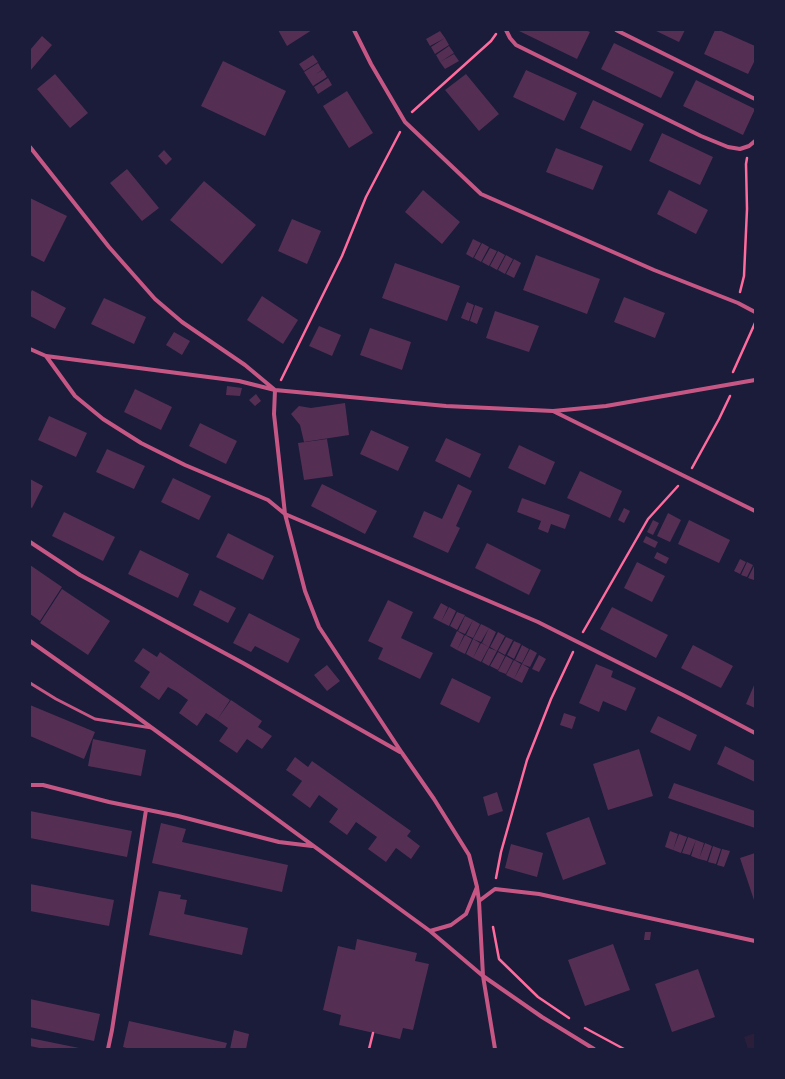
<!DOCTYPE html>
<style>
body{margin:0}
#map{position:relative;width:785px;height:1079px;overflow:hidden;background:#1b1b3a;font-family:"Golos Text",sans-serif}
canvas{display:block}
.frame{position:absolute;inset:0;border:31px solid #1b1b3a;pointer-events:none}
</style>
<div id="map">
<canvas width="785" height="1079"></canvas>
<div class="frame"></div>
</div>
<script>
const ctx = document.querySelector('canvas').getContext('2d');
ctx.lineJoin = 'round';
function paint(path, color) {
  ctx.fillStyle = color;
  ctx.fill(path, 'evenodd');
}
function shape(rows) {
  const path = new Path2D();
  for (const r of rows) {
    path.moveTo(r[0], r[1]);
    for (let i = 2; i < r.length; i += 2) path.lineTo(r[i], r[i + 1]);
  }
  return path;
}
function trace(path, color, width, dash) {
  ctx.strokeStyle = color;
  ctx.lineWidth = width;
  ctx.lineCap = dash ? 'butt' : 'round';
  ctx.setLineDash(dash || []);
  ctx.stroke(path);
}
paint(shape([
 [755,1033,755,1049,748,1049,744,1037]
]), '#2a1e3b');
paint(shape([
 [278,30,312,30,287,46],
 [517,30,585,30,590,32,577,59],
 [654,30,685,30,679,42],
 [715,30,719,30,755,46,755,60,748,74,704,54],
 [440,31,445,38,430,46,426,39],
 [42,36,52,45,30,71,30,50],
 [445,38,449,45,435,54,431,47],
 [614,43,674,72,661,98,601,69],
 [449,46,454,53,440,62,436,55],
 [454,54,459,61,445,69,440,62],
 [313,55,318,62,304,71,299,64],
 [223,61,286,91,265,136,201,106],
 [318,63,322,70,316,74,323,70,327,77,313,86,304,72],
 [526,70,577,93,564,121,513,97],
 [55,74,88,113,70,128,37,89],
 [466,74,499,114,479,131,445,90],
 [328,78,332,85,318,94,314,87],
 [696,80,755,109,743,135,683,106],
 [347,91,373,133,349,148,323,106],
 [593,100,644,124,631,151,580,128],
 [662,133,713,157,700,185,649,161],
 [556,148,603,166,593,190,546,172],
 [164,150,172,159,166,165,158,156],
 [127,169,159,208,142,221,110,183],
 [204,181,256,225,222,264,170,220],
 [423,190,460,222,442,244,405,212],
 [669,190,708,210,696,234,657,214],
 [30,198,67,216,44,262,30,255],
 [292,219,321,231,307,264,278,251],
 [473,239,481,243,473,258,466,254],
 [482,243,489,247,481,262,474,258],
 [490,248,497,251,489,266,482,262],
 [498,251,505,255,497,270,490,266],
 [506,255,513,259,505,274,498,270],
 [536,255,600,279,587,314,523,290],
 [514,259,521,263,514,278,506,274],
 [395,263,460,286,447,321,382,298],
 [32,290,66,308,55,329,30,316,30,294],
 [262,296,298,320,283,344,247,320],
 [624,297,665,313,655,338,614,322],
 [104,298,146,317,134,344,91,324],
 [467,302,474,305,469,321,461,318],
 [475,305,483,308,477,324,470,321],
 [495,311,539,326,529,352,486,338],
 [319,326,341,335,332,356,309,346],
 [370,328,411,342,402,370,360,355],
 [174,332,190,341,182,355,166,345],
 [227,386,242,388,240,396,226,395],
 [135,389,172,407,161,430,124,412],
 [256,394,261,401,255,406,249,400],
 [345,403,349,435,304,442,300,425,291,414,299,406,311,408],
 [49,416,87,433,76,457,38,440],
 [200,423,237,441,226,464,189,446],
 [371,430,409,447,398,471,360,454],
 [446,438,481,454,470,478,435,461],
 [327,439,333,476,304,480,298,443],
 [519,445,555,462,545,485,508,468],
 [107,449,145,466,134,489,96,472],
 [580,471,622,491,610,518,567,498],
 [173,478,211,496,199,520,161,502],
 [30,479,43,486,32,508,30,507],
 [322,484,377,511,365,534,311,506],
 [458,484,472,491,456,526,460,528,448,553,413,537,424,511,442,519],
 [522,498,570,515,565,529,551,524,548,533,538,529,541,521,517,512],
 [624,508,630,511,624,523,618,520],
 [64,512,115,537,103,561,52,536],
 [668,513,681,520,670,542,657,536],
 [653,520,659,523,653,535,647,532],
 [689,520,730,540,719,563,678,544],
 [228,533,274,556,263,580,216,557],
 [646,536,658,542,655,548,643,542],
 [487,543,541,570,529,595,475,568],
 [140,550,189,574,178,598,128,574],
 [657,552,669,558,666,564,654,558],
 [740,559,746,562,740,574,734,571],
 [637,562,665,576,652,602,624,588],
 [747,562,753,565,747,577,741,575],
 [755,564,755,579,754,580,748,578],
 [30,565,62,587,40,621,30,614],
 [62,589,110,621,88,655,40,623],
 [200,590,236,608,228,623,193,605],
 [388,600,413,612,401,638,433,653,420,679,378,659,383,648,368,641],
 [441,603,448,607,441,622,433,618],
 [449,607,456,611,449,626,441,622],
 [612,607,668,635,656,658,600,629],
 [457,612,465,615,457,630,450,626],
 [249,613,300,639,288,663,255,646,251,652,233,643],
 [465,616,473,620,465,634,458,631],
 [473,620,480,624,473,638,466,635],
 [481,624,489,628,481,642,473,639],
 [489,628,496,632,489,647,482,643],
 [457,631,464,635,457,650,450,646],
 [498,632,505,636,497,651,490,647],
 [465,635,472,639,465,654,457,650],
 [506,637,513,640,505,655,498,651],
 [473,639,480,643,473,658,466,654],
 [514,641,521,644,514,659,507,655],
 [481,643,489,647,481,662,473,658],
 [522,645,529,649,522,663,515,660],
 [693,645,733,666,721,688,681,668],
 [143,648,157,657,160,652,230,700,217,720,206,713,197,726,179,713,188,700,177,692,168,687,159,700,140,687,150,672,134,661],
 [489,648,497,651,489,666,482,662],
 [530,649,537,653,530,667,522,664],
 [498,652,505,656,498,670,490,666],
 [539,655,546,659,539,672,532,669],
 [506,656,513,660,506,674,498,671],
 [514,660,521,664,514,679,506,675],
 [522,664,529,668,522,683,514,679],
 [596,664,613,671,611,677,636,688,626,711,603,701,599,712,579,703],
 [327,665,340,681,327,691,314,675],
 [452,678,491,697,479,723,440,704],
 [755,683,755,708,746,704],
 [231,700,262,721,258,727,272,736,262,749,247,739,237,753,219,741,228,728,217,720],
 [30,705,95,732,84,759,30,736],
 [564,713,576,717,572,729,560,725],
 [658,716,697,735,690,751,650,732],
 [93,739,146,750,141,776,88,766],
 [725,746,755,761,755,782,717,764],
 [639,749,653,796,608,810,593,764],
 [295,757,308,767,312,761,411,831,407,836,420,846,411,859,396,848,386,862,368,849,377,837,356,822,347,835,329,822,338,809,319,795,310,808,292,795,302,781,286,770],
 [674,783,755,811,755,828,668,798],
 [497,792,503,811,488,816,483,797],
 [30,811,132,831,127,857,30,838],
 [589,817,606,864,563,880,546,833],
 [161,823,186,829,182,842,288,865,282,892,152,863],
 [670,831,678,834,673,850,665,847],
 [679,834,687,837,681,853,673,850],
 [688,837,696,840,690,855,682,853],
 [696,840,704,843,699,859,691,856],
 [705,843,712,846,707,861,699,859],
 [511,844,543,853,537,877,505,868],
 [713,846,721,849,716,864,708,862],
 [722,849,730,851,724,867,717,865],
 [755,853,755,903,740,858],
 [30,884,114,900,109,926,30,911],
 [159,891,181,895,180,899,187,900,184,914,248,928,242,955,149,935],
 [645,932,651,932,650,940,644,940],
 [357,939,417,953,415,961,429,964,413,1030,403,1028,400,1039,339,1025,341,1015,323,1010,338,946,355,950],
 [613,944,630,990,585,1006,568,960],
 [698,969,715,1017,672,1032,655,984],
 [30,999,100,1014,94,1041,30,1027],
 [129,1021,227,1043,225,1049,130,1049,123,1047],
 [234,1030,249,1034,246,1049,230,1049],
 [30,1038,79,1048,79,1049,44,1049,30,1046]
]), '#542f53');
trace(shape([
 [412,112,491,41,496,34],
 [740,292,744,276,747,209,746,164,747,158],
 [733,372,755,323],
 [281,380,342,256,366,197,400,132],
 [692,468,719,419,730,396],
 [583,632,648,519,678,486],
 [496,878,501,852,527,760,551,699,573,652],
 [493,927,499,959,538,997,569,1018],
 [585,1028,624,1049],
 [369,1049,373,1033]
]), '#ff6b9d', 2.5);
trace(shape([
 [30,683,56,699,95,719,152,728]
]), '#c65784', 3);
trace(shape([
 [354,30,371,64,405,122,481,194,654,270,738,303,755,312],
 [506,30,510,38,516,45,701,136,728,147,740,149,749,146,755,141],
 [616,30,755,99],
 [30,147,109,247,155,299,182,322,245,365,275,390,274,414,285,514,305,591,319,627,402,753,434,799,469,855,477,887,479,901,483,976,495,1049],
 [30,349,46,356,239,381,275,390,446,406,553,411,606,406,755,380],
 [46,356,75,396,103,419,141,443,185,465,268,500,285,514,538,622,683,695,755,733],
 [553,411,755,511],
 [30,542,80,575,243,663,400,752],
 [30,641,122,706,430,931,483,976,542,1017,594,1049],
 [30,785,43,785,109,802,178,816,279,842,312,846],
 [479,901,495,889,539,894,755,941],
 [430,931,451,925,466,914,477,887],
 [108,1049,112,1030,146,810]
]), '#c65784', 4);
</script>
